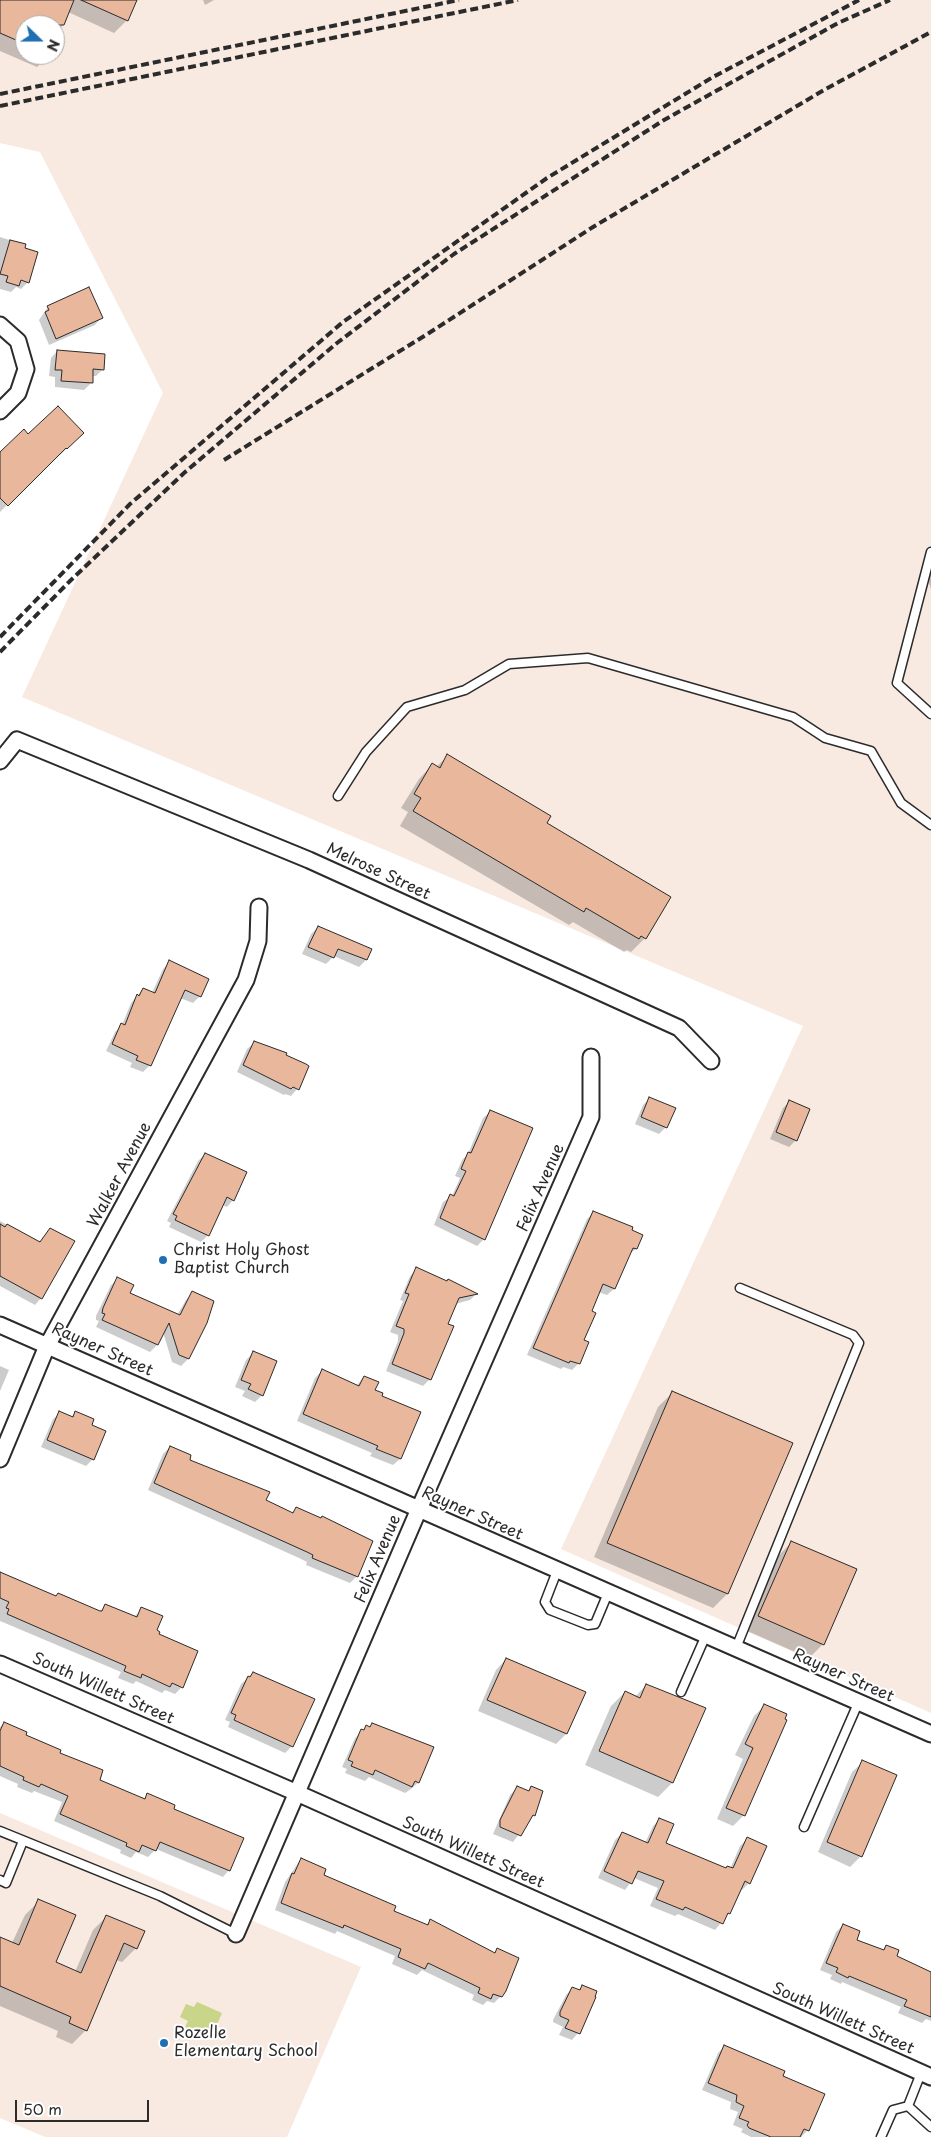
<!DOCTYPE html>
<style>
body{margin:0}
#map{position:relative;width:931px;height:2137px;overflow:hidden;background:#fff;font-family:"Playpen Sans",sans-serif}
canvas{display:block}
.north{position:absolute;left:15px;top:15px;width:50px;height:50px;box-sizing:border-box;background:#fff;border:1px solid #aaa;border-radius:50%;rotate:112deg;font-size:14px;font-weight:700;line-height:20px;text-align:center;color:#2b2b2b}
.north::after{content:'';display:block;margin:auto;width:18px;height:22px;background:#1f6fb2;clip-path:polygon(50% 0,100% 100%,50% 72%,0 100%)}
.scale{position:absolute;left:15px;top:2100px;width:134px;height:22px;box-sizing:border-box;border:2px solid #2b2b2b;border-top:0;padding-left:6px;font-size:15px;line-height:18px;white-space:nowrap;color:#2b2b2b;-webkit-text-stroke:4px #fff;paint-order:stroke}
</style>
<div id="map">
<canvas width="931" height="2137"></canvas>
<div class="north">N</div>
<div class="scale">50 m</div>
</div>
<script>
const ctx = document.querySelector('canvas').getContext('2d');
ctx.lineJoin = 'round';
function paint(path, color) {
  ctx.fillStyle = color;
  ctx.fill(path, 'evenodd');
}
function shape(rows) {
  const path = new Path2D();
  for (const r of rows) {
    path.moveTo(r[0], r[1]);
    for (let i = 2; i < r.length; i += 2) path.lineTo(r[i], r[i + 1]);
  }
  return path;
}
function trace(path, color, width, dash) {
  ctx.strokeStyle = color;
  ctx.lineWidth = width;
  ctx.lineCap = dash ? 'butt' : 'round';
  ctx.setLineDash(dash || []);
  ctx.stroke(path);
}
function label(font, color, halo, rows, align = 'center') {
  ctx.font = font + ' "Playpen Sans",sans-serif';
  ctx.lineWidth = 4;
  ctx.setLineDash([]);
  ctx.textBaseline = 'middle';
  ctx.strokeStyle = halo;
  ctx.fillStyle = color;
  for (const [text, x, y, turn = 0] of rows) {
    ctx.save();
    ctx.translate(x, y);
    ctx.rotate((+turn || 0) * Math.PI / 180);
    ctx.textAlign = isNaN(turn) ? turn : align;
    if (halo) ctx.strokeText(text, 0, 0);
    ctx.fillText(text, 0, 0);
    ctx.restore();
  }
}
paint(shape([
 [0,0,931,0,931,1713,561,1549,803,1026,22,697,163,393,40,152,0,143],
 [25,25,55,25,55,55,25,55],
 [0,1813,361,1967,287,2137,45,2137,0,2118]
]), '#f8e9e1');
paint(shape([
 [197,2002,222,2013,211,2038,185,2027,188,2021,180,2017,186,2004,194,2007]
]), '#c9d589');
paint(shape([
 [0,0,136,0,127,20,114,33,68,12,55,41,55,25,25,25,25,55,49,55,37,67,0,51],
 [203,0,214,0,205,5],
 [0,237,25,245,28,282,21,289,16,287,11,292,0,289],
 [48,307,101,318,95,325,49,345,39,320],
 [57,351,103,369,96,376,92,376,91,383,84,390,55,387,55,377,49,376,51,358],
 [82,433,60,455,58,454,0,512,0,458,28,436],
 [931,566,931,589,925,571],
 [448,756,545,823,645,938,631,952,627,950,624,952,573,922,569,925,400,826,408,812,401,808,419,779,432,765,436,767],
 [318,927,370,949,366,960,359,967,334,956,326,964,302,954,311,934],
 [170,962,200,996,193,1003,180,998,150,1065,143,1072,130,1067,132,1063,106,1051,115,1032,122,1025,131,1003,143,989,152,993,163,969],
 [254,1043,297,1089,291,1096,285,1094,284,1095,237,1072,247,1049],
 [650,1098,666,1127,659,1134,635,1124,643,1105],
 [790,1101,796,1140,789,1147,770,1139,783,1108],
 [490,1112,531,1129,483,1240,477,1246,434,1225,443,1202,452,1196,460,1178,455,1176,462,1160,468,1154,483,1118],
 [205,1154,233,1200,227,1207,222,1205,208,1235,201,1242,169,1227,171,1223,167,1221,198,1161],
 [594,1212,636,1249,628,1255,614,1289,607,1295,598,1292,582,1341,587,1343,578,1364,572,1370,563,1367,561,1369,527,1355,587,1219],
 [0,1221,38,1243,50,1229,41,1298,35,1305,0,1286],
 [417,1269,476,1294,470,1300,455,1304,446,1324,430,1379,423,1386,386,1371,398,1341,398,1335,390,1332,403,1301,400,1300,410,1276],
 [118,1279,128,1294,177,1315,186,1300,192,1293,206,1323,188,1359,181,1366,172,1362,163,1332,157,1345,150,1352,96,1327,99,1321,96,1320,96,1316,111,1285],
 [253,1353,262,1395,255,1402,242,1396,245,1391,235,1387,246,1360],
 [0,1366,9,1370,0,1391],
 [322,1371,356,1386,364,1377,380,1397,420,1412,400,1459,393,1465,370,1456,372,1453,297,1421,315,1378],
 [672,1393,791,1443,727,1594,713,1608,594,1557,658,1407],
 [60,1413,71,1417,75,1413,90,1425,93,1459,86,1466,41,1447,53,1419],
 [170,1447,188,1460,265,1501,291,1513,296,1509,357,1576,350,1583,306,1565,307,1562,299,1558,148,1490,163,1454],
 [791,1543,823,1644,809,1658,745,1630,777,1557],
 [0,1573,55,1597,99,1612,106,1605,134,1617,142,1609,156,1631,182,1687,175,1694,165,1690,162,1693,136,1681,133,1684,118,1678,121,1672,0,1621],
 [506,1659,584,1693,566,1734,556,1744,478,1711,496,1670],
 [253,1673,292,1746,285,1753,228,1727,230,1722,225,1720,241,1684],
 [646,1685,705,1708,672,1783,658,1797,585,1765,611,1706,625,1692,635,1697],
 [764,1706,785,1721,744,1815,733,1826,717,1819,743,1759,735,1755,754,1716],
 [4,1723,58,1754,99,1781,143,1800,148,1795,172,1810,229,1870,223,1877,156,1849,148,1857,136,1852,131,1858,120,1853,121,1850,54,1821,62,1802,34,1791,32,1793,17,1787,18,1784,0,1776,0,1727],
 [367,1727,432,1747,418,1783,411,1789,405,1793,369,1777,365,1781,345,1773,347,1769,342,1767,355,1738],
 [863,1762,861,1856,850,1867,818,1852,852,1772],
 [517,1788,527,1792,531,1788,534,1815,513,1842,493,1834,510,1795],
 [660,1819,664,1843,725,1869,730,1869,740,1846,747,1839,749,1883,742,1890,740,1889,729,1913,715,1930,678,1914,675,1916,650,1906,658,1888,634,1878,625,1890,598,1878,615,1840,622,1833,645,1843,653,1826],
 [301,1859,322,1875,392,1911,426,1925,430,1921,494,1953,497,1950,501,1996,494,2003,487,2001,483,2005,472,2000,474,1995,422,1970,417,1975,392,1964,395,1956,337,1931,335,1934,275,1910,285,1882],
 [39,1901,54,1963,75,1972,93,1930,107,1916,136,1948,122,1962,116,1960,86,2030,72,2044,56,2037,58,2031,0,2006,0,1938,12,1943,25,1915],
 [843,1925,856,1940,882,1951,886,1946,895,1957,931,1973,931,2021,926,2019,922,2023,898,2013,901,2007,842,1982,841,1984,830,1979,832,1975,820,1970,836,1932],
 [582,1986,578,2033,572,2040,559,2035,563,2027,553,2022,553,2020,566,1995,573,1988,578,1991],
 [725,2046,781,2077,808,2130,801,2137,751,2137,741,2132,743,2129,733,2125,738,2112,730,2109,731,2102,702,2090,718,2053]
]), '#0003');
const building = shape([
 [0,0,74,0,64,25,25,25,25,44,0,33,0,0],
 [81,0,137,0,128,21,81,0],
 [10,240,26,244,25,248,38,252,29,283,21,280,19,286,6,282,8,276,0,274,10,240],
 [89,287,103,318,56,339,45,312,49,310,47,306,89,287],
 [57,350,105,354,104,370,93,369,93,383,61,381,62,370,55,370,57,350],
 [58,406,84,433,67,449,66,448,8,506,0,498,0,452,24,429,28,434,58,406],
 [447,754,551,816,547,823,671,897,646,939,641,936,639,939,586,908,584,912,413,811,421,798,414,794,432,763,440,768,447,754],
 [318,926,372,949,367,960,338,949,334,958,308,947,318,926],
 [169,960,209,979,201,997,185,990,151,1066,136,1060,138,1056,112,1044,121,1023,125,1025,137,994,139,996,143,988,155,993,169,960],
 [254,1041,287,1053,286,1055,306,1064,309,1066,299,1090,293,1087,291,1089,243,1065,254,1041],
 [649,1097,676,1108,667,1128,641,1117,649,1097],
 [789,1100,810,1109,797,1141,776,1132,789,1100],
 [490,1110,533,1128,485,1240,440,1218,450,1194,454,1196,466,1171,461,1169,468,1152,471,1153,490,1110],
 [205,1153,247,1172,234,1201,227,1197,209,1236,175,1220,177,1216,173,1214,205,1153],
 [593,1211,633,1227,632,1230,643,1235,637,1249,633,1248,615,1289,603,1284,592,1311,596,1313,584,1340,589,1342,580,1364,570,1361,569,1363,533,1348,593,1211],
 [0,1224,5,1227,7,1224,40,1242,50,1228,75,1241,42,1299,0,1276,0,1224],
 [416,1267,447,1281,448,1279,478,1294,459,1298,448,1324,454,1326,431,1380,392,1364,404,1333,404,1329,396,1326,409,1294,405,1293,416,1267],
 [117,1277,134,1285,130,1293,180,1315,192,1291,214,1301,207,1323,189,1359,179,1355,169,1323,158,1345,102,1320,105,1314,102,1313,103,1308,117,1277],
 [253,1351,277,1361,263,1396,248,1389,251,1384,241,1380,253,1351],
 [322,1369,359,1386,364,1376,379,1382,375,1390,383,1393,382,1396,421,1412,401,1459,376,1449,378,1446,303,1414,322,1369],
 [672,1391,793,1443,728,1594,607,1543,672,1391],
 [59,1411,73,1417,75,1411,94,1419,92,1425,106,1431,94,1460,47,1440,59,1411],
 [170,1446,191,1455,190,1460,270,1492,266,1500,293,1513,296,1507,321,1518,322,1516,373,1541,358,1577,312,1558,313,1555,307,1552,154,1483,170,1446],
 [791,1541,857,1569,824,1645,758,1616,791,1541],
 [0,1572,56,1596,58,1593,100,1611,102,1611,105,1604,137,1617,141,1607,163,1616,157,1630,160,1632,159,1634,198,1651,183,1688,172,1683,170,1687,142,1674,141,1678,124,1671,126,1666,7,1614,9,1609,6,1608,9,1602,0,1598,0,1572],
 [506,1658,586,1692,567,1734,487,1700,506,1658],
 [253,1672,315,1699,293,1747,234,1720,236,1715,231,1713,248,1676,250,1677,253,1672],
 [646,1684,706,1708,673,1783,599,1751,625,1691,640,1698,646,1684],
 [764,1704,787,1714,785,1719,787,1720,745,1816,726,1808,753,1748,745,1744,764,1704],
 [4,1722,27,1732,26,1735,61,1750,60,1753,103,1770,100,1780,145,1799,147,1793,175,1805,174,1809,244,1838,230,1871,160,1842,156,1851,142,1845,139,1852,126,1846,127,1843,60,1814,68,1796,41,1784,39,1787,23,1780,24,1777,0,1766,0,1731,4,1722],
 [372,1723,434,1747,419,1783,415,1781,412,1787,375,1770,373,1775,351,1766,353,1762,348,1760,361,1729,364,1730,366,1725,370,1727,372,1723],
 [862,1760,897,1775,862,1857,827,1842,862,1760],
 [517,1786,529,1791,531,1786,543,1791,535,1816,533,1815,521,1836,500,1827,500,1820,517,1786],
 [659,1818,674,1824,666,1843,726,1868,727,1866,733,1868,747,1837,767,1846,750,1884,745,1881,730,1914,728,1913,723,1924,685,1907,683,1910,656,1899,664,1881,638,1871,632,1884,604,1871,622,1832,648,1843,659,1818],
 [301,1858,326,1869,324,1875,396,1906,394,1911,428,1925,430,1919,495,1953,497,1948,519,1958,506,1991,502,1997,493,1994,491,1999,478,1993,480,1988,428,1963,425,1969,398,1957,401,1949,344,1925,343,1928,281,1903,292,1873,294,1874,301,1858],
 [38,1899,76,1915,56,1962,81,1973,106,1915,145,1931,137,1949,124,1943,87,2031,69,2023,71,2017,0,1986,0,1937,19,1945,38,1899],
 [843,1924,860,1931,857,1940,884,1950,886,1945,899,1950,897,1956,931,1972,931,2017,904,2006,907,2000,849,1976,848,1978,836,1972,838,1968,826,1963,843,1924],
 [582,1985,597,1991,595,1997,596,1997,580,2034,565,2028,569,2020,560,2016,560,2012,572,1987,580,1990,582,1985],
 [724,2045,785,2071,783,2076,825,2094,809,2131,804,2129,800,2137,771,2137,749,2128,747,2125,749,2122,739,2118,744,2106,736,2102,737,2095,708,2083,724,2045]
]);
paint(building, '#e9b79b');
trace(building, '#2b2b2b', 1);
const service = shape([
 [931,552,897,683,931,714],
 [338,796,366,752,407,707,465,690,509,664,588,658,793,717,825,738,871,751,901,803,931,825],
 [557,1571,545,1602,550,1610,588,1625,595,1624,608,1593],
 [736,1648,859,1343,853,1335,740,1288],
 [681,1692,706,1635],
 [804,1827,859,1701],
 [0,1831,160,1896,236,1934],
 [0,1880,6,1883,23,1841],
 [908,2106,931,2127],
 [881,2137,893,2110,908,2106,921,2073]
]);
const minor = shape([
 [0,325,18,341,26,369,18,393,0,411],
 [0,761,17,740,309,860,679,1028,711,1061],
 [0,1325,931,1734],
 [0,1459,47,1346,246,980,258,941,259,907],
 [0,1664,297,1793,931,2077],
 [236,1934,419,1509,591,1117,591,1057]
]);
trace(service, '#2b2b2b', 11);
trace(minor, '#2b2b2b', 19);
trace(service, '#fff', 8);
trace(minor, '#fff', 15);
trace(shape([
 [0,94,459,0],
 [0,106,518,0],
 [224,460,429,333,593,227,824,90,931,32],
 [0,637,130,504,343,322,547,178,713,77,859,0],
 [0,652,70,581,184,473,337,343,454,254,664,120,838,23,890,0]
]), '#2b2b2b', 4, [8, 4]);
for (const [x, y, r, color] of [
 [163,1260,5,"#1f6fb2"],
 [164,2043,5,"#1f6fb2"]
]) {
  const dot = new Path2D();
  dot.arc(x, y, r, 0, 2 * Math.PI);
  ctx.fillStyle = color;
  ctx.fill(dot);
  trace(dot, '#fff', 2);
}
label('16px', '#2b2b2b', '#fff', [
 ["Melrose Street",378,872,25],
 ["Walker Avenue",120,1175,-62],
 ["Felix Avenue",541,1188,-66],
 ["Rayner Street",102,1350,24],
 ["Rayner Street",472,1514,24],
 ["Felix Avenue",378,1559,-67],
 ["Rayner Street",843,1676,24],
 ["South Willett Street",103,1689,24],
 ["South Willett Street",473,1853,24],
 ["South Willett Street",843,2019,24]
]);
label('16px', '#2b2b2b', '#fff', [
 ["Christ Holy Ghost",173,1251],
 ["Baptist Church",173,1269],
 ["Rozelle",174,2034],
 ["Elementary School",174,2052]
], 'left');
</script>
